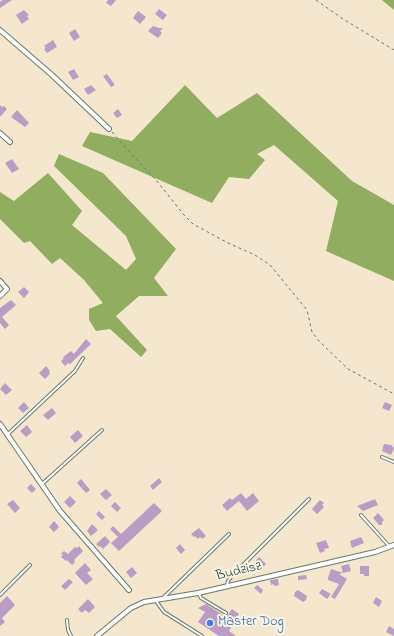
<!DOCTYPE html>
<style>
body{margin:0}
canvas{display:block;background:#f4e7cd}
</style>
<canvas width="394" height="636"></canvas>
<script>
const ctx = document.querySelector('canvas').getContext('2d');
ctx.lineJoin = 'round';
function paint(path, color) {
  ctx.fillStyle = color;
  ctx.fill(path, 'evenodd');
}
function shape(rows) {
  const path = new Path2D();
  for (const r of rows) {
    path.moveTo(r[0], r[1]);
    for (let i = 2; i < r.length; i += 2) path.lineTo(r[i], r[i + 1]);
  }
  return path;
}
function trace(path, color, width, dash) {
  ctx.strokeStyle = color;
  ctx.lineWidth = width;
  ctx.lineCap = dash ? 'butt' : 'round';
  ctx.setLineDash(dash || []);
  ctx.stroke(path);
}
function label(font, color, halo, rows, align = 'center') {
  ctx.font = font + ' "Indie Flower",sans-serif';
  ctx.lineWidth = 4;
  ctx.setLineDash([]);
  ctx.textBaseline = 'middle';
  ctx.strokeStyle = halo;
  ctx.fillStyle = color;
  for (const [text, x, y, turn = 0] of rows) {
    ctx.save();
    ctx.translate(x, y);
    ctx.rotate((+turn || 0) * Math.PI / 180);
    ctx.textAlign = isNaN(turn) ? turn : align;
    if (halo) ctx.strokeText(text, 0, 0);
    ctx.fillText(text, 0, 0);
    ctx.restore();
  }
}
paint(shape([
 [382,0,394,0,394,10],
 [185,85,217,118,257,93,352,181,394,205,394,281,326,251,338,201,274,145,257,154,265,160,249,179,229,177,212,203,82,146,90,132,132,141],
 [59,154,103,173,176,249,154,278,168,296,139,296,116,316,147,350,141,357,110,329,96,331,89,320,89,309,103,303,84,280,60,258,52,264,30,241,24,243,0,219,0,192,14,201,48,173,82,211,72,225,126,270,136,259,126,236,54,166]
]), '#90ad60');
paint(shape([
 [3,0,12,0,0,8,0,2],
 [108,0,116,0,111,6,106,3],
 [159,9,167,15,163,20,155,14],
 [24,10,29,15,27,16,29,19,22,24,16,15],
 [138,11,146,17,140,24,133,18],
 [153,26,159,28,163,28,160,31,162,33,158,38,148,31],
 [75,29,80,37,74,41,69,33],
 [53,40,57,47,47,53,44,49,46,48,44,46],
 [74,69,79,77,73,80,68,72],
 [107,74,115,85,111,87,103,76],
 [91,85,96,90,88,95,84,89],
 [0,105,2,107,4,106,7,109,0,117],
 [118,109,122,115,117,118,113,113],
 [17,110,29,123,25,127,11,117],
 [12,159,19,169,12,173,5,163],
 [24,287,29,292,24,298,18,292],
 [11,300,16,305,2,317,9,325,5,329,0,323,0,308],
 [86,339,91,344,70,364,68,363,65,366,61,361,64,358,63,357,71,351,74,354],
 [46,366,50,371,49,372,50,374,45,379,39,373],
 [5,383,12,390,6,395,0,389],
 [24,402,29,408,23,413,18,408],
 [385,402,392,405,389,411,382,408],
 [52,408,56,413,48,420,43,415],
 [27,425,32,432,26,437,20,431],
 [78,430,83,436,75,443,70,437],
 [384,444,391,445,394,448,391,455,382,451],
 [159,478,162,482,153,490,150,486],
 [81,479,90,490,86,493,77,483],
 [31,484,36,489,32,493,27,488],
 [106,489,112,495,106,500,100,494],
 [241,493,246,499,253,493,259,501,247,511,239,501,227,511,222,505,230,498,232,500],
 [70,496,76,502,70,508,64,502],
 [375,499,378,505,363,511,357,506],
 [13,500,20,508,15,513,7,504],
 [320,500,324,503,322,505,324,507,317,514,312,509],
 [115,502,121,508,117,512,111,506],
 [154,503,162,511,119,551,111,543,118,537,110,529,113,526,121,534],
 [99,511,105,517,102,520,96,514],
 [378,513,384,520,382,522,382,525,379,525,373,518],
 [54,521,59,527,54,532,49,527],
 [92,524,98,530,91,536,87,531],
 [199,528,206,536,202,539,200,537,198,539,195,536,194,537,191,534],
 [105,536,110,542,103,549,100,546,99,547,96,544],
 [361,537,364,543,352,548,350,541],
 [326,540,329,548,324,549,325,551,320,553,316,543],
 [180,544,185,550,181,554,176,548],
 [79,546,83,551,74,560,75,562,72,565,67,560,66,561,61,557,63,555,61,554,64,551,68,554,75,547,77,548],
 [259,557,266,564,261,569,258,566,254,569,251,566],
 [85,563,91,570,87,573,93,579,86,585,75,573],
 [349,564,351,571,339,574,347,579,335,599,331,597,339,584,328,580,328,578,331,569,343,573,341,566],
 [360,566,369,566,369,576,364,576,364,574,360,574],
 [132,567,137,573,131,578,126,572],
 [306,575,307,579,298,580,298,576],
 [69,579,73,582,65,590,61,586],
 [276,579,278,579,279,585,274,586,274,584,271,585,270,580],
 [257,585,263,590,261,594,254,588],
 [322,589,331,594,327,599,319,593],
 [298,590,307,596,306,600,303,602,294,596,295,592],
 [7,596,15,605,2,618,5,622,0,626,0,603],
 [376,597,382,601,379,607,373,603],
 [88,599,95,607,89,613,85,610,82,613,78,609],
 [206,604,226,617,232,609,239,614,229,631,236,636,219,636,198,622,205,612,198,608],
 [389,626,394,629,394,636,386,632]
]), '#ba9cc4');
const service = shape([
 [8,434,75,371,83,358],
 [382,457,394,462],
 [42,484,102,430],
 [361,515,389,546],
 [227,585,228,581,232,576,309,499],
 [199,594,201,598,226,613],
 [0,595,30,565],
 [163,598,229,534],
 [156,601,164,612,202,636],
 [67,620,68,630,71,636]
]);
const minor = shape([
 [0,30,52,75,109,129],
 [0,133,10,142],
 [0,281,7,289,0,296],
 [0,424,60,511,129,590],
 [97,636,131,608,144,602,198,593,375,552,394,545]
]);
trace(service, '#6a786a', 4);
trace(minor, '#6a786a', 6);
trace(shape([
 [316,0,343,19,394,50],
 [112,132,134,157,156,180,184,215,193,224,228,243,255,255,270,265,307,310,312,332,318,340,348,369,394,394]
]), '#6a786a', 1, [3, 3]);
trace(service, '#fff', 2);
trace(minor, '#fff', 4);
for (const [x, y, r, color] of [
 [210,623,4,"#3f7fe0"]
]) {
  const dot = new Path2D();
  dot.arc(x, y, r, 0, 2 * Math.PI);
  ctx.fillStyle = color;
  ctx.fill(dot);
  trace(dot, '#fcf5e5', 1.5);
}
label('14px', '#1f3d34', '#fcf5e5', [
 ["Budzisz",239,572,-13]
]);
label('14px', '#366cbe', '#fcf5e5', [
 ["Master Dog",218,623]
], 'left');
</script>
